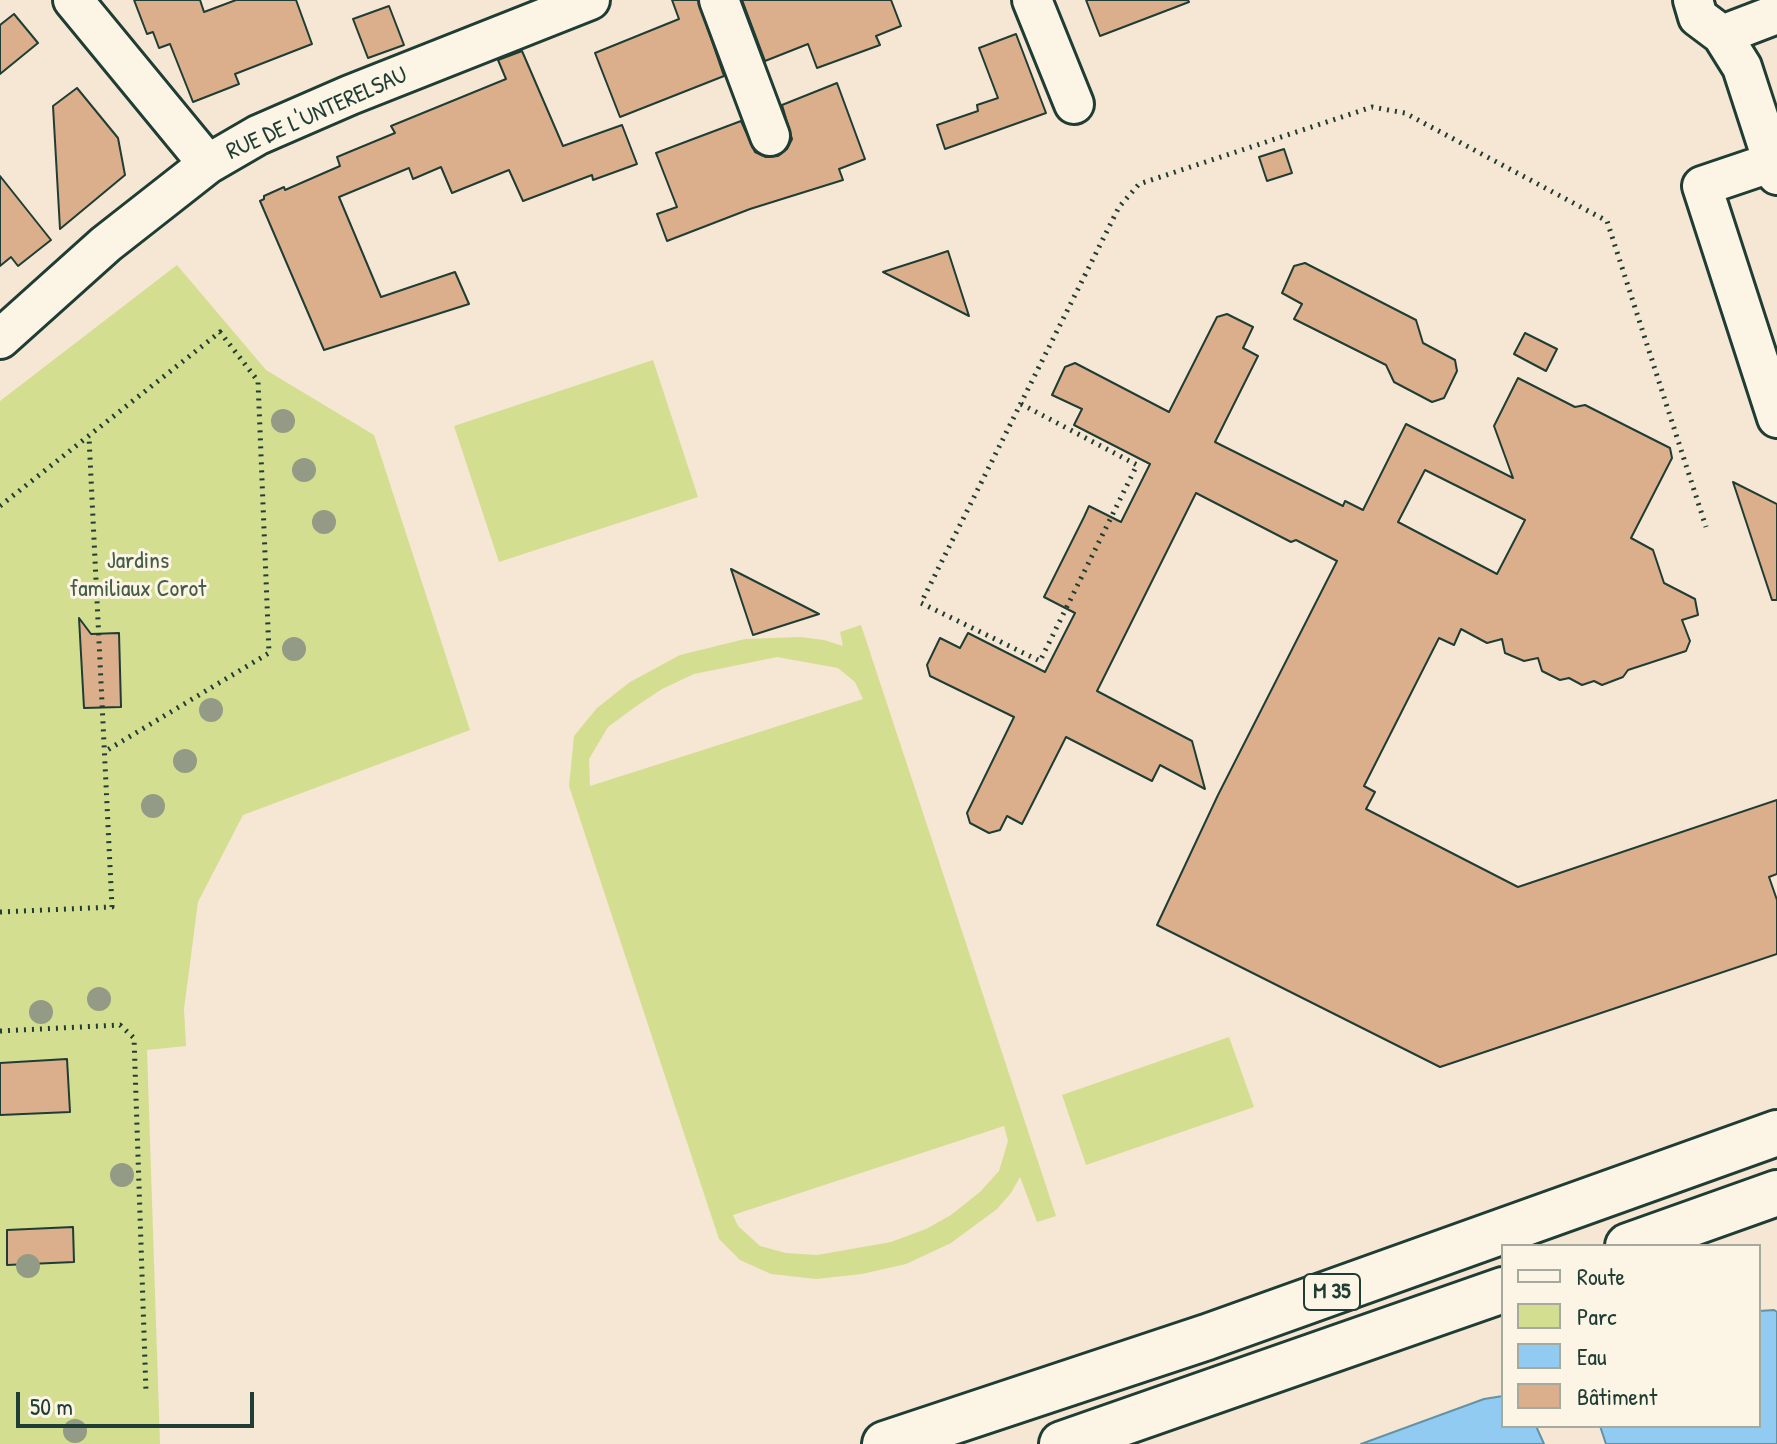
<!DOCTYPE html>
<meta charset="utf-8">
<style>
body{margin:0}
#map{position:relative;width:1777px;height:1444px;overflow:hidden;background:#f5e7d3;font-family:"Patrick Hand",sans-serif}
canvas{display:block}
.legend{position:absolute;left:1501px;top:1244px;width:260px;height:184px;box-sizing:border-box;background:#fcf5e5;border:2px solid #a4ab9e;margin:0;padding:10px 14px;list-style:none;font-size:24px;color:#1f3d34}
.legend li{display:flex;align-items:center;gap:16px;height:40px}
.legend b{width:40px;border:2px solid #a4ab9e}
.scale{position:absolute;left:16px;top:1392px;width:238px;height:36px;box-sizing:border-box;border:4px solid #1f3d34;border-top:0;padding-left:10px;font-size:24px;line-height:28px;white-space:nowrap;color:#1f3d34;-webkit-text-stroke:6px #fcf5e5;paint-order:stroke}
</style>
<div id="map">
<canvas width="1777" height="1444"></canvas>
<ul class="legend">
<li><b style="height:10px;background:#fcf5e5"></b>Route</li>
<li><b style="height:22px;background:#d3de91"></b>Parc</li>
<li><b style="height:22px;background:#92cbf1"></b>Eau</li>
<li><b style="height:22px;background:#dbaf8c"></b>Bâtiment</li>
</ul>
<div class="scale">50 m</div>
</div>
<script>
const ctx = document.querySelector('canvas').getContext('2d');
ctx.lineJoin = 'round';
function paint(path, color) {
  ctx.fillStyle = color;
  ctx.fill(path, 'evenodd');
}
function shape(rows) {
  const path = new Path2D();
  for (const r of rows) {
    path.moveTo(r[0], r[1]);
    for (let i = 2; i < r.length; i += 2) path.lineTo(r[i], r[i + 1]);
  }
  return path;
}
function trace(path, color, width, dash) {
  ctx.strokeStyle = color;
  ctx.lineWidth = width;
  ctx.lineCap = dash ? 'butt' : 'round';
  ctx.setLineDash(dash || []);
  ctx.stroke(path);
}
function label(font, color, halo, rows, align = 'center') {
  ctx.font = font + ' "Patrick Hand",sans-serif';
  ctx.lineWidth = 6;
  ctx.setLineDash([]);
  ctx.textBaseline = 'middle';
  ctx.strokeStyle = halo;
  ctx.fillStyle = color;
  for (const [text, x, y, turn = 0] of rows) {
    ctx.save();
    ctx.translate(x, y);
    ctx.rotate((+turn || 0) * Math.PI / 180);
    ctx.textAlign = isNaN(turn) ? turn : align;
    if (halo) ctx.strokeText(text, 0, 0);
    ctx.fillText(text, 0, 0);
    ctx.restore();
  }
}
paint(shape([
 [177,265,266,370,374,435,470,730,243,815,198,902,184,1009,186,1046,147,1050,160,1444,0,1444,0,401],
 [653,360,698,497,499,562,454,426],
 [861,625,1056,1216,1037,1222,1020,1177,1011,1193,997,1209,951,1243,906,1264,862,1274,816,1279,771,1274,740,1260,719,1239,569,786,574,736,597,708,630,682,680,655,745,639,800,637,824,640,843,646,840,632],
 [777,657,838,668,855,682,863,699,590,786,589,759,608,727,635,707,662,689,694,674],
 [1004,1126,1008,1141,999,1171,980,1192,951,1215,926,1229,891,1242,817,1255,786,1253,760,1246,738,1226,733,1215],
 [1229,1037,1254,1107,1086,1165,1062,1095]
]), '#d3de91');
const water = shape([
 [1774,1310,1777,1312,1777,1444,1606,1444,1600,1426,1759,1426,1759,1311,1774,1310],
 [1503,1396,1503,1426,1536,1426,1544,1444,1361,1444,1484,1399,1503,1396]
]);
paint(water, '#92cbf1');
trace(water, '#6492a5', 2);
const building = shape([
 [134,0,200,0,204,12,236,0,296,0,312,44,235,74,239,84,193,102,170,44,159,48,153,32,147,34,134,0],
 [672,0,698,0,724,76,620,117,595,53,679,19,672,0],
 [742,0,891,0,901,26,876,36,880,45,817,68,808,44,765,61,742,0],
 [1086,0,1188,0,1189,2,1100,36,1086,0],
 [389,6,404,45,368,58,353,19,389,6],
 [14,14,38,43,0,74,0,25,14,14],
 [1016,34,1046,113,945,149,937,125,978,111,977,105,998,98,979,48,1016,34],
 [522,51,563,146,622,125,637,164,593,180,592,175,523,201,509,170,452,193,441,167,413,179,409,168,339,197,381,297,455,272,469,304,324,350,260,201,264,199,264,196,284,187,285,190,340,166,337,157,395,133,391,126,506,79,498,60,522,51],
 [837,83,865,159,839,169,843,180,750,209,667,241,657,214,677,207,656,153,741,121,755,152,766,157,778,156,787,149,792,139,782,105,837,83],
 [77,88,118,138,125,175,60,229,53,106,77,88],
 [1284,149,1292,173,1267,181,1259,157,1284,149],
 [0,176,51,240,18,266,11,257,0,266,0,176],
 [948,251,969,316,883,272,933,256,948,251],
 [1305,263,1416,320,1423,343,1455,360,1457,371,1444,398,1432,402,1394,382,1386,365,1294,319,1302,304,1282,293,1294,266,1305,263],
 [1227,314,1253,327,1243,348,1258,356,1215,442,1343,506,1345,501,1363,510,1406,424,1513,478,1494,426,1518,378,1575,407,1585,405,1670,448,1672,458,1631,538,1653,550,1664,583,1695,599,1698,615,1682,620,1690,641,1686,651,1628,670,1623,677,1602,685,1594,681,1582,685,1569,678,1560,680,1542,671,1538,658,1524,661,1505,653,1502,639,1487,643,1461,629,1454,645,1439,638,1364,786,1375,792,1366,809,1518,887,1777,800,1777,874,1769,877,1777,900,1777,954,1440,1067,1157,925,1218,795,1337,561,1296,540,1291,542,1196,493,1097,691,1192,741,1205,789,1160,765,1152,781,1066,737,1022,824,1007,816,1000,830,989,833,970,823,967,813,1014,717,930,676,927,665,940,638,960,648,968,633,1045,672,1075,613,1044,597,1084,517,1089,506,1121,522,1150,464,1074,425,1082,409,1052,395,1065,367,1075,363,1169,412,1217,317,1227,314],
 [1425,470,1525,520,1497,574,1398,522,1425,470],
 [1525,333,1557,349,1546,371,1514,354,1525,333],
 [1733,482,1777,504,1777,600,1772,600,1733,482],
 [731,569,819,614,753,635,731,569],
 [79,618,91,634,119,633,121,707,84,708,79,618],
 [67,1059,70,1112,0,1115,0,1063,67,1059],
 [73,1227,74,1262,7,1265,7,1230,73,1227]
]);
paint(building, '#dbaf8c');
trace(building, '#1f3d34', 2);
const minor = shape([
 [73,0,208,164],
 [719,0,770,136],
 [1032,0,1074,104],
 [1693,0,1698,17,1722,35,1742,67,1777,175],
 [1722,35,1777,14],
 [1773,162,1702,186,1777,418],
 [0,339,106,244,208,164,258,135,350,95,590,0]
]);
const highway = shape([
 [1628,1246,1777,1193],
 [885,1444,1207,1337,1777,1133],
 [1062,1444,1503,1290]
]);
trace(minor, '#1f3d34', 44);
trace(highway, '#1f3d34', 50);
trace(shape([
 [1021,404,1137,465,1040,661,921,603,1119,207,1139,184,1372,107,1405,113,1607,221,1706,527],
 [0,506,220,332,258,381,269,653,104,752],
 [0,912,112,907,89,437],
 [0,1031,120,1025,134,1038,146,1392]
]), '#1f3d34', 5, [2, 6]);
trace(minor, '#fcf5e5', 38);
trace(highway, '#fcf5e5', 44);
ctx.fillStyle = '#939b86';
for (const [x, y] of [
 [283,421],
 [304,470],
 [324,522],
 [294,649],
 [211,710],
 [185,761],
 [153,806],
 [99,999],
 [41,1012],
 [122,1175],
 [28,1266],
 [75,1431]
]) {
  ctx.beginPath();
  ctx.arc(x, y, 12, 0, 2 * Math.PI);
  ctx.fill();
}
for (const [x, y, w] of [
 [1332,1292,56]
]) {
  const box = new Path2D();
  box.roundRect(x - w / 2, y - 18, w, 36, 6);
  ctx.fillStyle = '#fcf5e5';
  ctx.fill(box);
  trace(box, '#1f3d34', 2);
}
label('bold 22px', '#1f3d34', null, [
 ["M 35",1332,1292]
]);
label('24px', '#1f3d34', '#fcf5e5', [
 ["RUE DE L'UNTERELSAU",317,114,-24]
]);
label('24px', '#435d47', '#fcf5e5', [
 ["Jardins",138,562],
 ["familiaux Corot",138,590]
]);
</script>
